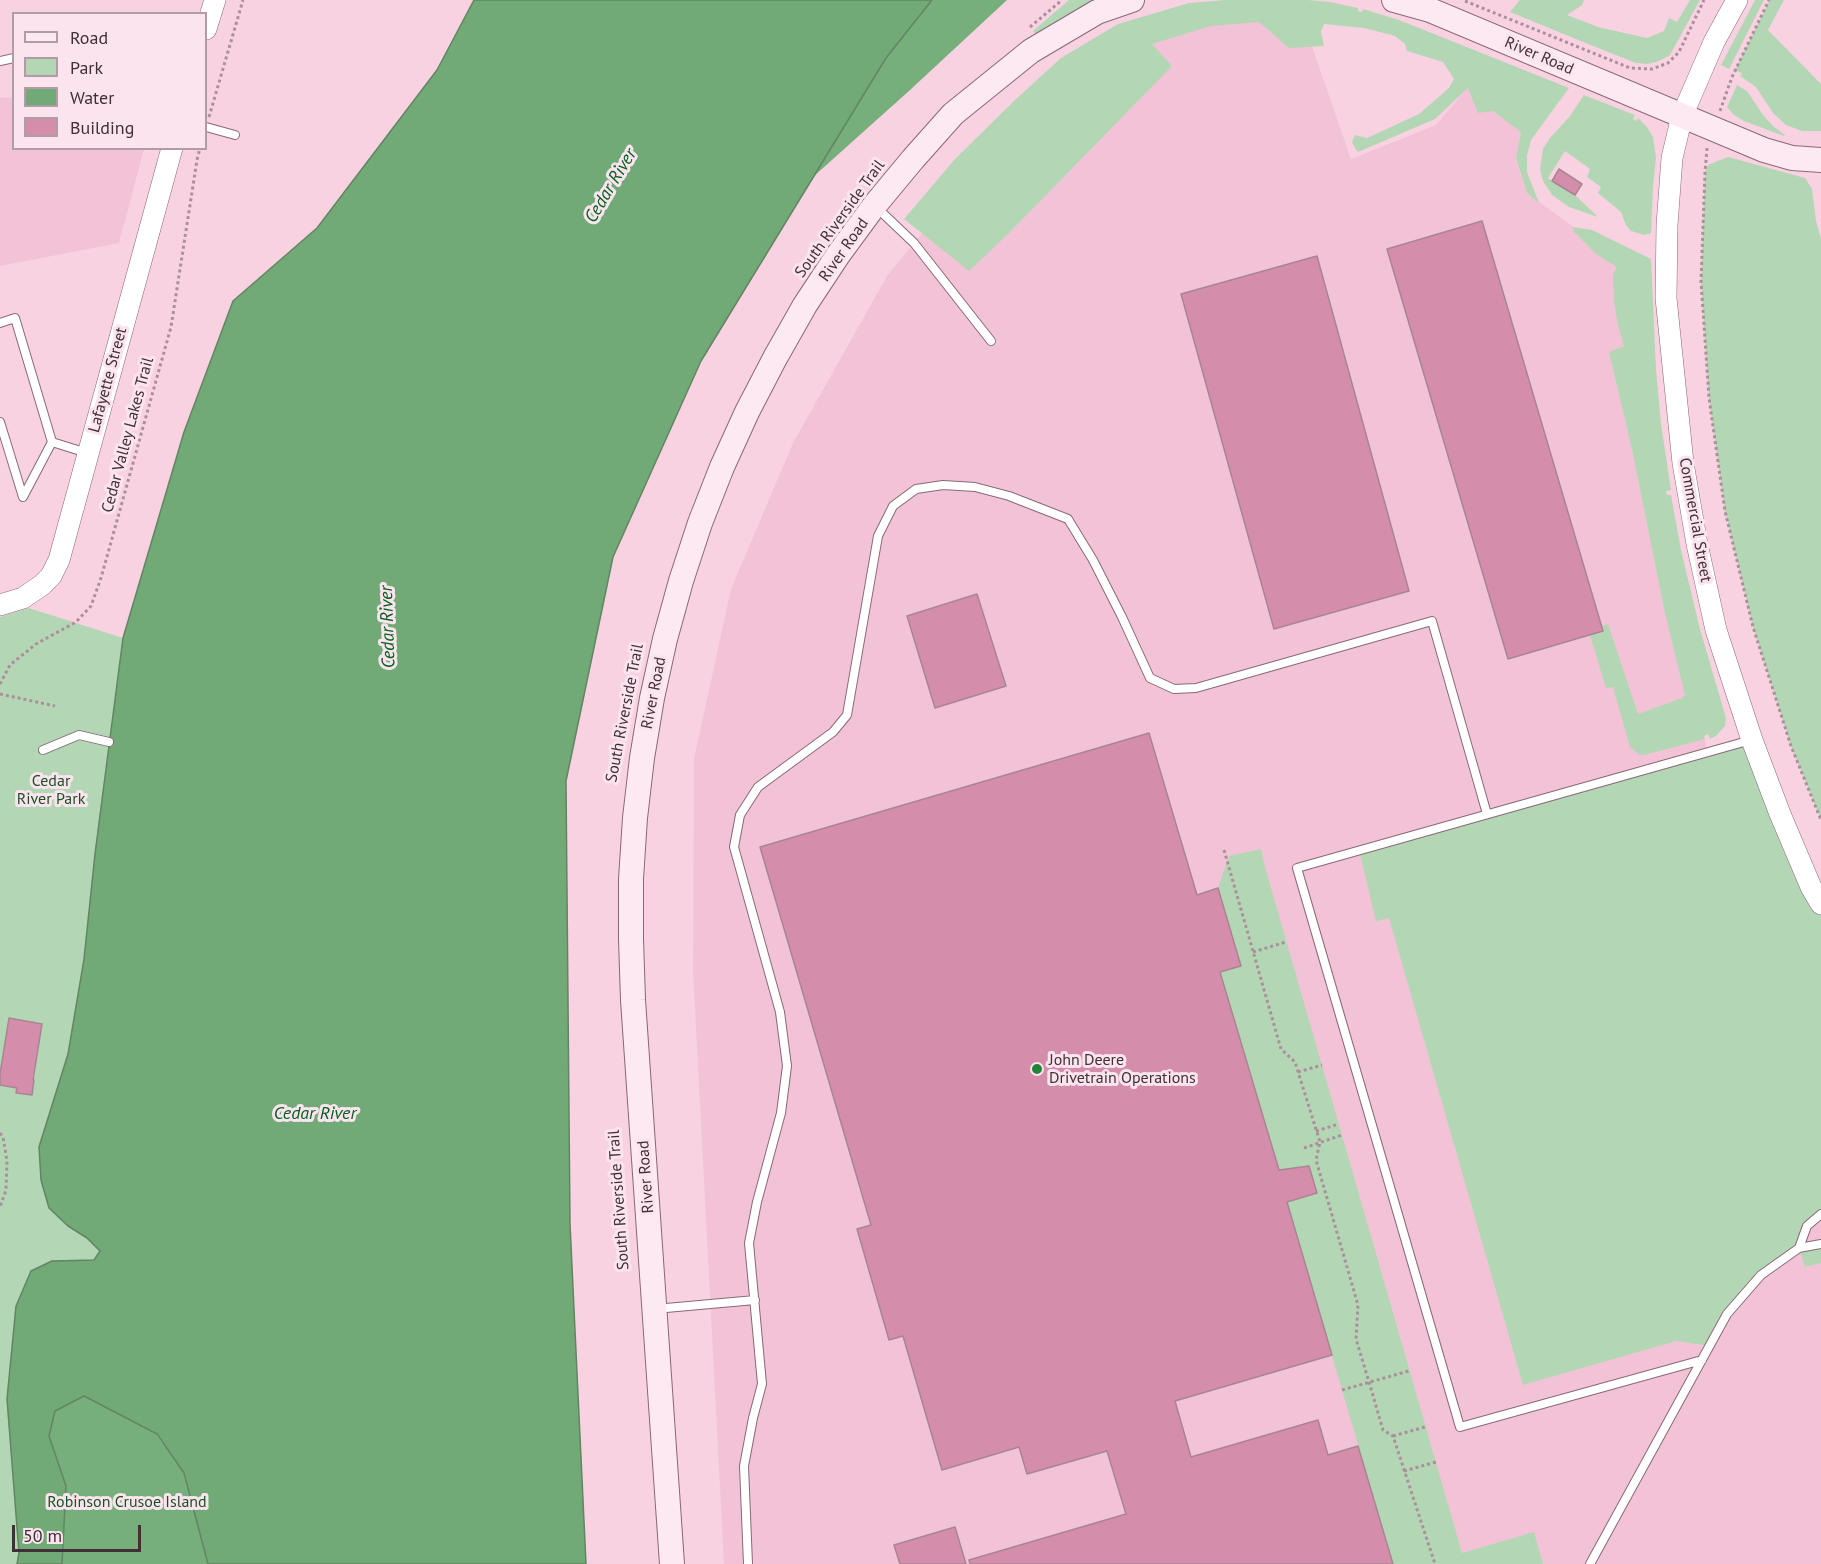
<!DOCTYPE html>
<style>
body{margin:0}
#map{position:relative;width:1821px;height:1564px;overflow:hidden;background:#f9d2e2;font-family:"PT Sans",sans-serif}
canvas{display:block}
.legend{position:absolute;left:12px;top:12px;width:195px;height:138px;box-sizing:border-box;background:#fce4ee;border:2px solid #b09ca5;margin:0;padding:8px 10px;list-style:none;font-size:18px;color:#3f3037}
.legend li{display:flex;align-items:center;gap:12px;height:30px}
.legend b{width:30px;border:2px solid #b09ca5}
.scale{position:absolute;left:12px;top:1525px;width:129px;height:27px;box-sizing:border-box;border:3px solid #3f3037;border-top:0;padding-left:8px;font-size:18px;line-height:21px;white-space:nowrap;color:#3f3037;-webkit-text-stroke:4px #fce4ee;paint-order:stroke}
</style>
<div id="map">
<canvas width="1821" height="1564"></canvas>
<ul class="legend">
<li><b style="height:8px;background:#fde9f2"></b>Road</li>
<li><b style="height:16px;background:#b3d7b5"></b>Park</li>
<li><b style="height:16px;background:#71aa76"></b>Water</li>
<li><b style="height:16px;background:#d58dac"></b>Building</li>
</ul>
<div class="scale">50 m</div>
</div>
<script>
const ctx = document.querySelector('canvas').getContext('2d');
ctx.lineJoin = 'round';
function paint(path, color) {
  ctx.fillStyle = color;
  ctx.fill(path, 'evenodd');
}
function shape(rows) {
  const path = new Path2D();
  for (const r of rows) {
    path.moveTo(r[0], r[1]);
    for (let i = 2; i < r.length; i += 2) path.lineTo(r[i], r[i + 1]);
  }
  return path;
}
function trace(path, color, width, dash) {
  ctx.strokeStyle = color;
  ctx.lineWidth = width;
  ctx.lineCap = dash ? 'butt' : 'round';
  ctx.setLineDash(dash || []);
  ctx.stroke(path);
}
function label(font, color, halo, rows, align = 'center') {
  ctx.font = font + ' "PT Sans",sans-serif';
  ctx.lineWidth = 6;
  ctx.setLineDash([]);
  ctx.textBaseline = 'middle';
  ctx.strokeStyle = halo;
  ctx.fillStyle = color;
  for (const [text, x, y, turn = 0] of rows) {
    ctx.save();
    ctx.translate(x, y);
    ctx.rotate((+turn || 0) * Math.PI / 180);
    ctx.textAlign = isNaN(turn) ? turn : align;
    if (halo) ctx.strokeText(text, 0, 0);
    ctx.fillText(text, 0, 0);
    ctx.restore();
  }
}
paint(shape([
 [1299,9,1351,159,1436,125,1468,87,1521,132,1516,159,1527,193,1623,263,1632,449,1715,780,1821,980,1821,1564,724,1564,693,970,694,759,731,589,793,443,887,276,978,165,1142,34],
 [0,97,13,98,14,148,144,149,119,243,0,266]
]), '#f2c3d6');
paint(shape([
 [1069,0,1099,0,1063,18,1036,34,1033,31],
 [1226,0,1308,0,1330,2,1358,8,1358,11,1362,12,1363,9,1399,20,1569,88,1531,140,1527,156,1527,172,1539,203,1527,193,1516,158,1521,132,1493,111,1478,113,1468,88,1435,119,1358,152,1355,148,1352,142,1355,135,1367,138,1419,114,1449,88,1454,79,1443,62,1407,51,1405,44,1395,36,1364,28,1324,24,1321,32,1324,46,1289,48,1259,22,1211,26,1152,44,1172,66,1007,235,969,271,904,219,955,159,1015,100,1061,58,1118,24,1189,3],
 [1520,0,1584,0,1582,5,1567,15,1598,27,1647,38,1664,31,1669,18,1677,22,1690,0,1700,0,1670,55,1659,61,1648,64,1636,63,1593,46,1510,12],
 [1755,0,1764,0,1729,69,1721,65],
 [1770,0,1784,0,1768,30,1821,84,1821,131,1802,131,1786,125,1773,113,1756,87,1740,76,1742,73,1737,71,1735,73,1734,72],
 [1737,85,1747,91,1763,115,1774,127,1785,135,1784,136,1744,121,1734,115,1727,107],
 [1584,95,1635,115,1633,119,1636,121,1638,118,1647,127,1653,137,1656,158,1653,187,1651,233,1644,235,1631,231,1626,225,1621,212,1598,193,1601,187,1587,177,1590,169,1565,151,1548,178,1575,195,1598,217,1569,207,1552,195,1543,181,1540,169,1543,149,1550,138,1570,116],
 [1728,157,1805,178,1812,189,1816,221,1821,239,1821,820,1791,746,1753,627,1725,511,1709,398,1701,281,1705,172,1708,165],
 [1573,227,1592,230,1651,259,1656,369,1661,424,1671,490,1666,491,1667,495,1671,495,1681,550,1700,629,1726,718,1725,726,1716,736,1710,739,1708,734,1704,736,1705,739,1648,754,1640,755,1630,747,1613,687,1606,688,1590,635,1603,632,1602,626,1608,624,1638,714,1682,698,1685,695,1665,613,1632,449,1609,352,1624,346,1618,325,1614,301,1613,275,1617,267,1596,254,1574,232],
 [29,608,123,638,95,854,84,959,68,1054,39,1147,68,1226,87,1238,100,1251,94,1261,78,1260,7,1399,19,1553,17,1564,0,1564,0,617],
 [1752,740,1821,904,1821,1214,1807,1226,1799,1247,1821,1244,1821,1263,1805,1267,1799,1249,1761,1275,1728,1316,1710,1346,1676,1341,1523,1385,1389,918,1376,921,1359,850],
 [1261,849,1265,867,1462,1553,1534,1532,1543,1564,1393,1564,1287,1202,1317,1193,1309,1167,1279,1170,1220,972,1241,966,1218,888,1229,856]
]), '#b3d7b5');
paint(shape([
 [932,0,1007,0,910,90,813,177,886,58],
 [84,1396,156,1434,184,1473,208,1564,62,1564,66,1486,49,1436,55,1411]
]), '#76af7b');
const water = shape([
 [474,0,932,0,886,58,701,361,613,557,566,781,570,1224,586,1564,208,1564,184,1473,157,1434,84,1396,55,1411,49,1436,66,1486,62,1564,17,1564,19,1553,7,1399,16,1306,31,1271,52,1261,94,1260,100,1251,87,1238,68,1226,49,1208,41,1180,39,1147,68,1054,84,959,95,854,123,638,184,432,233,301,317,228,437,70,474,0]
]);
paint(water, '#71aa76');
trace(water, '#628563', 1.5);
const building = shape([
 [1559,169,1582,184,1575,195,1552,181,1559,169],
 [1482,221,1603,631,1508,659,1387,249,1482,221],
 [1317,256,1409,591,1274,629,1181,294,1317,256],
 [977,594,1006,686,935,708,907,616,977,594],
 [1149,733,1197,895,1218,888,1241,966,1220,972,1279,1170,1309,1166,1317,1193,1287,1202,1332,1355,1175,1401,1191,1457,1318,1420,1328,1455,1358,1446,1393,1564,970,1564,969,1560,1126,1514,1107,1451,1027,1474,1019,1447,942,1470,903,1336,889,1340,857,1229,871,1225,760,847,1149,733],
 [9,1018,42,1024,33,1080,34,1080,32,1095,16,1093,17,1088,0,1085,0,1074,9,1018],
 [955,1527,966,1564,900,1564,894,1545,955,1527]
]);
paint(building, '#d58dac');
trace(building, '#a98593', 1.5);
const service = shape([
 [0,61,14,58],
 [206,127,235,135],
 [875,206,914,243,991,341],
 [0,323,15,318,52,442,23,497,0,422],
 [52,442,87,453],
 [43,750,79,735,109,742],
 [1799,1248,1807,1226,1821,1214],
 [655,1309,755,1300],
 [1702,1360,1460,1427,1297,868,1751,740],
 [748,1564,744,1466,753,1418,762,1384,749,1243,757,1202,781,1113,787,1066,780,1012,734,847,740,815,758,787,833,732,847,715,878,536,893,506,916,489,943,485,975,487,1009,496,1068,519,1093,560,1122,617,1150,678,1174,689,1196,688,1432,621,1487,814],
 [1590,1564,1727,1314,1761,1275,1799,1248,1821,1244]
]);
const tertiary = shape([
 [1737,0,1714,42,1682,116,1672,158,1667,225,1666,298,1683,463,1697,544,1716,630,1752,740,1780,814,1811,887,1821,904],
 [206,29,215,0],
 [0,605,23,598,42,585,51,576,59,560,172,148]
]);
const secondary = shape([
 [1394,0,1430,10,1764,150,1792,158,1821,160],
 [672,1564,633,1000,631,939,631,879,635,818,642,758,652,698,665,639,681,581,700,523,722,467,747,412,775,358,805,305,838,255,874,206,913,159,953,114,1031,51,1097,12,1132,0]
]);
trace(service, '#8a6876', 10);
trace(tertiary, '#8a6876', 22);
trace(secondary, '#8a6876', 26);
trace(shape([
 [1465,1,1630,68,1652,69,1668,63,1679,52,1704,0],
 [1030,27,1062,0],
 [1720,111,1732,77,1769,0],
 [209,117,243,0],
 [1707,148,1705,172,1701,281,1709,398,1725,511,1753,627,1791,746,1821,820],
 [0,684,10,665,36,644,76,622,91,606,101,578,171,327,197,160,200,148],
 [0,694,55,706],
 [1224,850,1281,1049,1295,1062,1320,1142,1316,1160,1358,1305,1356,1339,1369,1382,1383,1430,1393,1436,1435,1564],
 [1253,952,1286,942],
 [1298,1072,1322,1065],
 [1316,1131,1339,1124],
 [0,1133,3,1137,7,1161,6,1190,0,1207],
 [1304,1148,1342,1135],
 [1342,1390,1409,1371],
 [1393,1436,1425,1427],
 [1404,1471,1436,1462]
]), '#ac8f9b', 3, [3, 3]);
trace(service, '#fff', 8);
trace(tertiary, '#fff', 21);
trace(secondary, '#fde9f2', 24);
for (const [x, y, r, color] of [
 [1037,1069,6,"#238336"]
]) {
  const dot = new Path2D();
  dot.arc(x, y, r, 0, 2 * Math.PI);
  ctx.fillStyle = color;
  ctx.fill(dot);
  trace(dot, '#fce4ee', 2);
}
label('16px', '#3f3037', '#fce4ee', [
 ["River Road",1539,56,23],
 ["South Riverside Trail",840,219,-54],
 ["River Road",844,250,-55],
 ["Lafayette Street",108,380,-75],
 ["Cedar Valley Lakes Trail",128,435,-75],
 ["Commercial Street",1695,520,80],
 ["River Road",654,693,-79],
 ["South Riverside Trail",625,713,-79],
 ["River Road",646,1177,-94],
 ["South Riverside Trail",619,1200,-94]
]);
label('16px', '#165321', '#fce4ee', [
 ["Cedar",51,781],
 ["River Park",51,799],
 ["Robinson Crusoe Island",127,1502]
]);
label('16px', '#3f3037', '#fce4ee', [
 ["John Deere",1049,1060],
 ["Drivetrain Operations",1049,1078]
], 'left');
label('italic 18px', '#04601e', '#fce4ee', [
 ["Cedar River",611,186,-59],
 ["Cedar River",388,627,-92],
 ["Cedar River",315,1114]
]);
</script>
